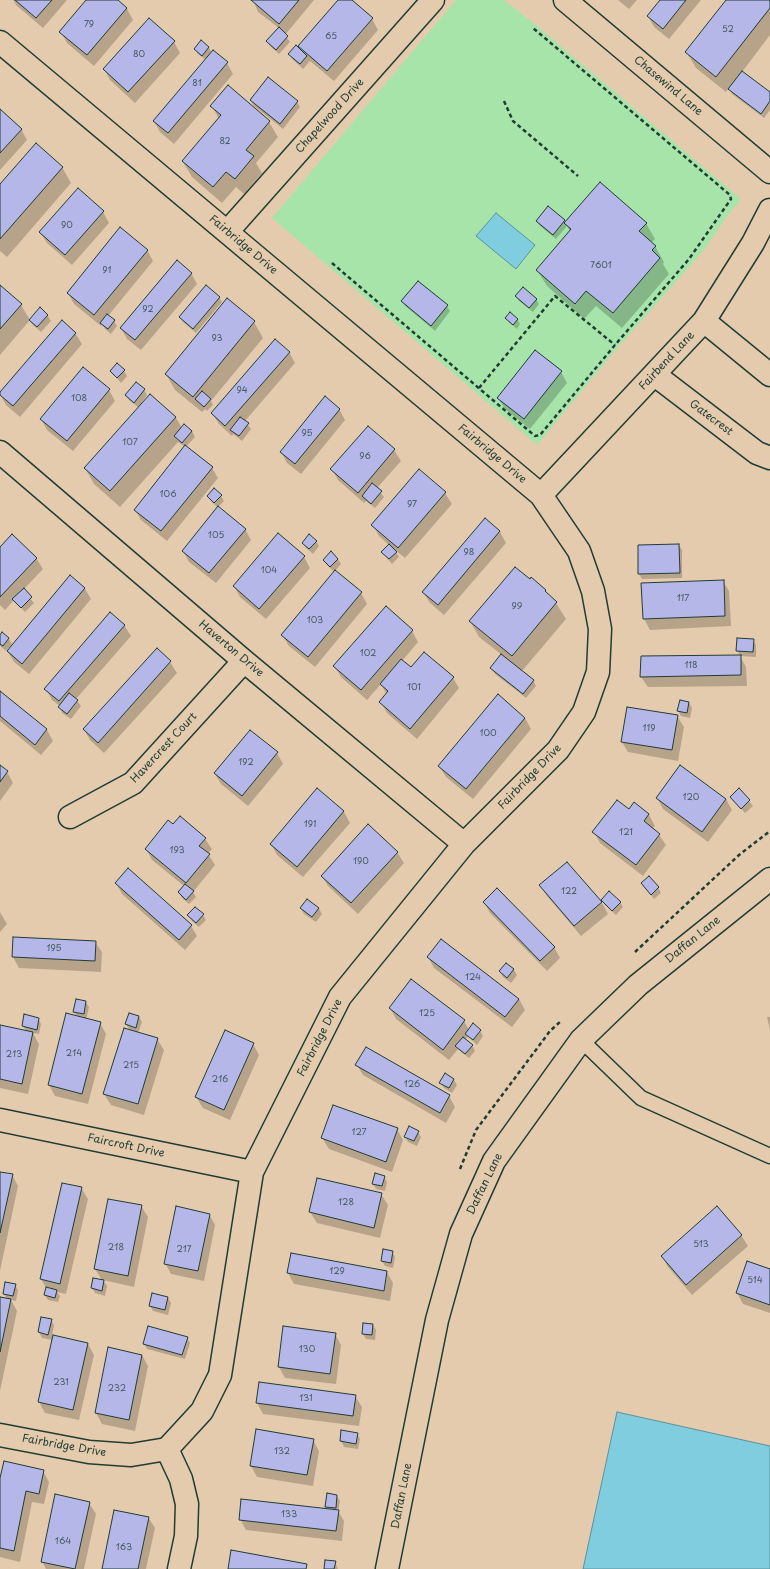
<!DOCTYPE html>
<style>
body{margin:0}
canvas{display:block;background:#e5cbad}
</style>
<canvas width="770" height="1569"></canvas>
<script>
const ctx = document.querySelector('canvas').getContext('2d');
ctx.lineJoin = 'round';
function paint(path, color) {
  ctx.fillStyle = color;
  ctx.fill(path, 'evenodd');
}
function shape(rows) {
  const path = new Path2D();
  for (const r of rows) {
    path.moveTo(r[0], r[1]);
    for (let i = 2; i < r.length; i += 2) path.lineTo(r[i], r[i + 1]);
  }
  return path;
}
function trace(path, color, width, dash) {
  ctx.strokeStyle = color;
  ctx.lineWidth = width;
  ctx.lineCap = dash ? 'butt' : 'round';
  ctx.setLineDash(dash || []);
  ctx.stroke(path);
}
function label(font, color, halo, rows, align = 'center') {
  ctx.font = font + ' "Playpen Sans",sans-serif';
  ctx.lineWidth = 3;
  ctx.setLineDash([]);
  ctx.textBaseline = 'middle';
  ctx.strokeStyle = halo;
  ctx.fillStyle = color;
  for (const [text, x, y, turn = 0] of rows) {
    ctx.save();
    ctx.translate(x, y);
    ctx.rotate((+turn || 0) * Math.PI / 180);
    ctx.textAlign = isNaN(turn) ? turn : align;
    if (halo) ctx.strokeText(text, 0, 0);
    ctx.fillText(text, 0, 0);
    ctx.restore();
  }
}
paint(shape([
 [456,0,504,0,537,26,741,199,725,219,704,250,619,346,537,445,272,218]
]), '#a7e4aa');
const water = shape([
 [496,213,535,245,516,269,476,236,496,213],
 [617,1412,770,1446,770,1569,583,1569,617,1412]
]);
paint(water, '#81cde0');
trace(water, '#5a939b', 1);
paint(shape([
 [13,0,67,0,43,28,17,6],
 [88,0,116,0,127,9,133,20,94,66,67,43,61,32],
 [253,0,314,0,285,35,290,42,279,54,270,46,267,41,279,28,258,12],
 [339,0,350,0,372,19,378,30,334,81,310,61,303,69,292,59,289,54,303,53,300,46],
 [618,0,637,0,629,9],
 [661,0,701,0,669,39,654,27,648,16],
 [728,0,770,0,770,35,742,72,770,94,770,110,764,118,732,94,729,88,726,92,696,68,687,53],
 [201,41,209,48,212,53,227,63,233,74,174,144,160,132,154,121,206,60,198,54,195,49],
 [174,42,180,53,135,103,110,80,104,69],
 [251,101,297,102,300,107,283,129,254,106],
 [212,106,269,122,278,137,256,163,262,173,244,194,236,187,222,203,192,177,183,162,219,119],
 [0,111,21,129,27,140,0,170],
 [62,167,71,183,7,257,0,251,0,186],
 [103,212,109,223,72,265,47,243,40,232],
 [537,221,564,221,566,224,646,223,655,239,651,243,655,246,664,262,663,264,669,274,622,328,596,306,584,319,547,286,537,270,570,232,567,226,556,239,540,226],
 [147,250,153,261,108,316,114,321,117,326,111,334,105,329,102,324,101,326,74,304,68,293],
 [191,273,197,284,141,350,127,339,121,328],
 [419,282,447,306,450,311,435,331,405,306,402,301],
 [0,287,21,305,30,320,40,309,48,316,51,321,41,332,33,325,30,320,0,355],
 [516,296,536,299,539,304,533,312,519,301],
 [219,297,222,302,196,333,183,322,180,317],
 [228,300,254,322,263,338,211,401,213,405,207,411,205,409,202,412,175,390,166,374],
 [507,318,517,319,520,324,517,329,510,323],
 [75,333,82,344,20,417,6,405,0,394],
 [289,352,295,363,245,421,251,429,242,441,233,434,232,436,219,424,212,413],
 [111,371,124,371,127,376,121,383],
 [561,372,567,383,530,429,505,409,498,398],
 [109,390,115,401,73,451,47,430,41,419],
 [144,390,147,395,142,402,143,403,150,395,176,418,182,428,192,431,195,437,186,447,212,468,218,478,167,541,141,520,135,510,185,447,178,442,120,507,94,484,85,468,139,408,129,400,126,395],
 [339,409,345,420,301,474,287,463,281,452],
 [368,427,394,450,401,461,377,488,384,497,375,508,366,501,364,503,338,480,332,469],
 [419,470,445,493,452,504,405,558,394,549,399,557,392,564,382,552,389,545,379,536,373,525],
 [208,496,221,496,224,501,218,507,245,529,251,540,216,583,189,562,183,551,218,508,211,501],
 [485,519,500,532,506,543,444,615,430,603,423,592],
 [316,541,319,546,313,554,306,548,303,543],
 [679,545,682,550,682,578,642,579,639,574],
 [0,548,36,558,43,569,23,590,34,603,25,612,14,600,5,610,0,605],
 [304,557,310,568,266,619,240,597,234,586],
 [338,559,341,564,335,571,361,593,367,604,315,667,289,646,282,635,334,572,327,565,324,560],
 [70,576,85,589,91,599,29,674,14,662,8,652],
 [723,581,729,591,731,626,650,630,644,619],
 [545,590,549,596,556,603,566,619,522,671,533,680,536,686,526,698,495,674,492,669,502,655,479,637,470,621],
 [124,625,131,636,76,699,81,706,71,719,62,713,60,706,52,700,46,689],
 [412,631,418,642,402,661,411,668,453,678,459,688,417,739,387,713,381,702,387,695,381,684,367,700,341,677,335,667],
 [2,634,9,639,12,644,6,651,0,646,0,636],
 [753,640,756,645,756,657,740,656,737,650],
 [157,649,170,662,177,673,104,753,90,740,84,730],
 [740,656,746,667,747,686,648,687,641,677],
 [0,692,47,730,53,741,41,755,0,721],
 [689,703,692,708,690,718,681,716,678,711],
 [677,716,684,727,678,761,628,752,622,742],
 [525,718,531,729,473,799,446,777,439,766],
 [277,753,283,764,248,806,221,784,215,774],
 [680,766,726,799,732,810,708,842,663,809,657,798],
 [0,767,7,772,13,783,0,801],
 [739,789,753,806,745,813,731,797],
 [317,790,344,812,350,823,303,877,277,855,271,844],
 [634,804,649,815,655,826,652,829,659,835,666,845,643,876,600,843,594,832,629,810],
 [174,826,205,839,212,849,208,854,215,865,193,892,196,897,189,904,182,898,179,893,184,886,152,860,146,849],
 [397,852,404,863,358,914,328,886,322,876],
 [567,863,602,903,608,914,581,936,547,896,541,886],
 [116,883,191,926,197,936,185,950,122,894],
 [642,884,658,887,661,893,654,899],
 [307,900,319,909,322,914,316,922,304,914,301,908],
 [602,900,620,902,623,907,616,915,605,905],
 [484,902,554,947,560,958,547,971,490,913],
 [0,912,7,924,0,932],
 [203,915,206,920,199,927,192,921,189,916],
 [95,942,102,952,101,972,19,968,13,957],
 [428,957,519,999,525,1010,512,1027,434,968],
 [506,964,514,970,517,975,511,983,503,977,500,972],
 [411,981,464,1021,469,1030,480,1031,483,1036,477,1045,468,1036,465,1040,472,1045,475,1051,469,1058,458,1049,449,1060,396,1019,390,1008],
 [86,1002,89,1007,86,1020,100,1023,106,1034,88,1104,55,1096,49,1085,78,1017,74,1012],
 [139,1017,142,1022,138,1033,157,1039,164,1050,144,1115,111,1105,104,1094,130,1031,126,1024],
 [767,1017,770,1017,770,1030],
 [38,1018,41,1024,39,1034,33,1033,39,1044,28,1094,0,1088,0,1026,26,1031,23,1026],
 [253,1044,259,1055,230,1120,203,1108,196,1097],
 [357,1065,449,1096,455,1107,446,1123,363,1075],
 [445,1075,454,1080,457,1085,452,1093,444,1088,441,1083],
 [397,1129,403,1140,392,1172,329,1149,322,1138],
 [418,1132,421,1137,417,1146,408,1142,405,1137],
 [0,1173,12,1175,18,1186,0,1271],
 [384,1177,387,1182,385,1191,376,1189,373,1184],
 [81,1188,88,1199,66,1294,57,1292,60,1296,58,1302,48,1300,45,1295,47,1289,41,1279],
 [381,1194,388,1205,380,1238,317,1223,310,1212],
 [141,1206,148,1217,134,1287,103,1280,107,1286,105,1296,95,1293,92,1288,102,1280,95,1269],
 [209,1214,215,1225,204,1281,171,1274,165,1263],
 [741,1235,748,1246,692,1295,668,1267,662,1256],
 [392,1252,395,1257,393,1268,385,1266,382,1261],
 [770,1270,770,1313,743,1304,737,1293],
 [387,1272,393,1283,390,1301,294,1284,288,1273],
 [15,1285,18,1290,16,1301,11,1300,17,1311,0,1391,0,1298,7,1299,4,1294],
 [152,1295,168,1298,171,1303,168,1315,153,1311,150,1306],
 [42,1318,51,1320,54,1325,52,1336,88,1344,94,1355,79,1420,45,1413,39,1402,53,1340,42,1338,39,1332],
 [373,1325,376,1330,375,1340,366,1339,363,1334],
 [335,1334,341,1345,336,1384,285,1378,279,1367],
 [187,1337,190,1343,185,1359,147,1349,144,1344],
 [108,1349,142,1355,148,1366,135,1431,102,1424,96,1413],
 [355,1396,362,1407,359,1426,263,1414,257,1403],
 [342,1431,357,1434,360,1439,358,1449,344,1447,341,1441],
 [313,1440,319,1451,313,1486,257,1477,251,1466],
 [43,1471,49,1482,44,1504,32,1502,20,1562,0,1557,0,1482],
 [337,1496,340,1501,338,1511,344,1521,342,1541,246,1530,240,1519,328,1509,326,1506],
 [89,1503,96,1514,84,1569,46,1569,42,1561],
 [148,1517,155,1528,146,1569,103,1569],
 [335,1562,338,1569,325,1569]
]), '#0003');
const building = shape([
 [15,0,52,0,36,18,15,0],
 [86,0,118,0,127,8,87,55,59,32,86,0],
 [251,0,299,0,279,24,251,0],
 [338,0,352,0,373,18,327,71,298,46,338,0],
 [660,0,686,0,663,29,647,16,660,0],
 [726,0,770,0,770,8,716,77,685,52,726,0],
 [149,18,175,41,128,92,103,69,149,18],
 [279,27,288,36,276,50,266,41,279,27],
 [201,40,209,47,202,56,194,49,201,40],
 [296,45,307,56,300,64,288,54,296,45],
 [213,50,228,62,168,133,153,121,213,50],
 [742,71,770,92,770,101,761,114,728,89,742,71],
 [268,77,298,101,280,124,250,100,268,77],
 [228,85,270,121,246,150,254,156,235,179,226,172,213,187,182,161,221,115,210,106,228,85],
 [0,109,22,129,0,153,0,109],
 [36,143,63,167,0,239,0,184,36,143],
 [600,182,647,223,639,231,656,246,652,250,660,258,613,313,586,291,575,304,536,270,571,229,564,223,600,182],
 [78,188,104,211,65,255,39,232,78,188],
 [548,206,565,220,553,235,536,221,548,206],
 [120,227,148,250,94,315,67,293,120,227],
 [177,260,192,273,135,340,120,328,177,260],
 [418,281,448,305,431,326,401,301,418,281],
 [0,285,22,304,0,329,0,285],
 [206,285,220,297,193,329,179,317,206,285],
 [523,287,537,299,529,308,515,296,523,287],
 [227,298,255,321,193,397,165,374,227,298],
 [40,307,48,315,37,327,29,320,40,307],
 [510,312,518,319,513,325,505,318,510,312],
 [107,314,115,320,108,329,100,323,107,314],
 [62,320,76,333,13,406,0,395,0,392,62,320],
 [275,339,290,352,225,426,211,413,275,339],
 [535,350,562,371,524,419,497,398,535,350],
 [117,363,125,370,117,378,110,371,117,363],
 [83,367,110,389,67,441,40,419,83,367],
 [136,382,145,389,134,403,125,395,136,382],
 [202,391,211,399,204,407,195,399,202,391],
 [150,394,176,417,110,491,84,468,150,394],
 [325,396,340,409,295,464,280,452,325,396],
 [240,417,249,423,239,436,230,430,240,417],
 [184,424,192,431,182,443,174,436,184,424],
 [368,426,395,449,358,493,330,469,368,426],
 [185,445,213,467,161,531,134,510,185,445],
 [419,469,446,492,398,548,371,525,419,469],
 [372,483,382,491,371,504,362,496,372,483],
 [214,488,222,495,214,503,207,496,214,488],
 [218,506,246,529,209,573,182,551,218,506],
 [485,518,500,531,438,605,422,592,485,518],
 [278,533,305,556,259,609,233,586,278,533],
 [12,534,37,558,0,597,0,547,12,534],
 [309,534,317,541,309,549,302,543,309,534],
 [389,544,397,552,389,559,381,552,389,544],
 [679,544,680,573,638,574,638,545,679,544],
 [331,551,338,559,330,567,323,560,331,551],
 [515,567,530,579,531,577,546,590,545,591,557,602,512,656,469,621,515,567],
 [335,570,362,592,308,657,281,635,335,570],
 [70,575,85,588,22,664,7,651,70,575],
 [724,580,725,616,643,619,641,583,724,580],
 [24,588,32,597,21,608,12,599,24,588],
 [386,606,413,630,361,690,333,666,386,606],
 [110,612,125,625,59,701,44,689,110,612],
 [2,632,9,638,3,646,0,644,0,635,2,632],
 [737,638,754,639,753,652,736,651,737,638],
 [157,648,171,661,98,743,83,729,157,648],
 [424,652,454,677,410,729,379,702,388,691,380,684,401,659,411,667,424,652],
 [501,654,534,680,523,694,490,668,501,654],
 [741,655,741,675,640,677,641,656,741,655],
 [0,691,47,729,35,745,0,716,0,691],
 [69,693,78,700,67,714,58,707,69,693],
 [498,694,525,718,466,789,438,766,498,694],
 [680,700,689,702,687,713,677,711,680,700],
 [627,707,678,715,672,750,621,742,627,707],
 [250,730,278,752,242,796,214,773,250,730],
 [0,765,8,771,0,782,0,765],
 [680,765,726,799,702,832,656,798,680,765],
 [317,788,344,811,297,867,270,844,317,788],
 [739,788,750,800,741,809,730,797,739,788],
 [617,800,629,809,634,802,649,814,644,821,660,834,636,865,592,832,617,800],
 [180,816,206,838,199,846,210,854,186,883,145,849,168,820,173,824,180,816],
 [368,824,398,852,351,903,321,876,368,824],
 [567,862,602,902,574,926,539,885,567,862],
 [128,868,192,925,179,940,115,883,128,868],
 [649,876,659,887,651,895,641,883,649,876],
 [185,884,194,891,186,900,178,892,185,884],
 [497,888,555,947,540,961,483,902,497,888],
 [609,891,621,902,612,911,601,900,609,891],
 [307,899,319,908,312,917,300,908,307,899],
 [195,907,204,914,196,923,187,915,195,907],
 [13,937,96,941,95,961,12,957,13,937],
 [441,939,519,999,505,1017,427,957,441,939],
 [506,963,514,969,507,978,499,971,506,963],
 [411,979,465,1020,443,1050,389,1008,411,979],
 [76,999,86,1001,84,1014,73,1012,76,999],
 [66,1013,101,1022,82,1094,48,1085,66,1013],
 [129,1013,139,1016,136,1028,125,1024,129,1013],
 [24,1014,39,1018,37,1030,22,1026,24,1014],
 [473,1023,481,1030,473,1040,465,1034,473,1023],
 [0,1025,33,1032,22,1084,0,1079,0,1025],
 [124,1028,158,1038,138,1104,103,1094,124,1028],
 [225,1030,254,1043,224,1110,195,1097,225,1030],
 [463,1037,473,1045,465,1054,455,1046,463,1037],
 [366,1047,450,1095,440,1113,355,1065,366,1047],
 [445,1073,454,1079,449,1088,439,1083,445,1073],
 [333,1105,398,1128,386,1162,321,1138,333,1105],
 [409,1126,419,1131,414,1141,404,1137,409,1126],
 [0,1172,13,1174,0,1233,0,1172],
 [375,1173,385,1176,382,1186,372,1184,375,1173],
 [317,1178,382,1193,374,1228,309,1212,317,1178],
 [62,1183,82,1187,60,1284,40,1279,62,1183],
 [108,1199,142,1205,128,1276,94,1269,108,1199],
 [176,1206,210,1214,198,1271,164,1264,176,1206],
 [717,1206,742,1235,686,1285,661,1256,717,1206],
 [383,1249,393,1251,391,1263,381,1261,383,1249],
 [291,1253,387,1271,384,1291,287,1273,291,1253],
 [747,1261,770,1269,770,1305,736,1293,747,1261],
 [93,1278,104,1280,102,1291,91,1288,93,1278],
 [5,1282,16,1284,13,1296,3,1294,5,1282],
 [46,1287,57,1290,55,1298,44,1295,46,1287],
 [152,1293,168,1297,165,1310,149,1306,152,1293],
 [0,1297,11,1299,0,1352,0,1297],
 [41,1317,52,1319,48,1335,38,1332,41,1317],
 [363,1323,373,1324,372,1335,362,1334,363,1323],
 [148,1326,188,1337,182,1355,143,1344,148,1326],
 [283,1326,336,1333,330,1374,278,1367,283,1326],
 [53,1335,88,1343,73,1410,38,1402,53,1335],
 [108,1347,142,1355,129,1420,95,1413,108,1347],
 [259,1382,356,1395,353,1416,256,1403,259,1382],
 [256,1429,314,1439,307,1475,250,1466,256,1429],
 [341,1430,358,1433,356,1444,340,1441,341,1430],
 [4,1461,44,1470,39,1494,26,1491,14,1551,0,1548,0,1478,4,1461],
 [327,1493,337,1495,336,1508,325,1507,327,1493],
 [55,1494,90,1502,75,1569,41,1562,55,1494],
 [241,1499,339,1510,336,1531,239,1520,241,1499],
 [114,1510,149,1517,138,1569,102,1569,114,1510],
 [231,1550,307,1564,306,1569,228,1569,231,1550],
 [325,1560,336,1561,334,1569,324,1569,325,1560]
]);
paint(building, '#b6b7e9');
trace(building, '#1f3d34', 1);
const lane = shape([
 [581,1040,641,1098,770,1156]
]);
const street = shape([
 [565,0,770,172],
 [0,42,541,495,579,551,593,591,600,629,598,672,584,712,558,750,464,844,340,997,252,1172,220,1375,202,1411,167,1449,131,1455,89,1452,0,1435],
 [227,232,433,0],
 [704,321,770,375],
 [655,375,757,453,770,458],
 [0,452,244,661,464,844],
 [541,495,704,321,753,243,770,210],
 [70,817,133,783,244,661],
 [0,1120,252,1172],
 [167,1449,181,1479,187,1504,186,1536,179,1569]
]);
const secondary = shape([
 [387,1569,437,1320,461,1234,494,1161,581,1040,638,985,770,879]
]);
trace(lane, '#1f3d34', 17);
trace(street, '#1f3d34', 25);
trace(secondary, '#1f3d34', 25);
trace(shape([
 [504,101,513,121,578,176],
 [332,263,535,436,540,435,615,345,689,259,731,199,730,195,533,28],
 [479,388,555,296,615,345],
 [635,952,739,855,770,831],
 [460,1169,476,1130,550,1031,561,1021]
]), '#1f3d34', 2.5, [4, 3]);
trace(lane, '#e5cbad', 14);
trace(street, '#e5cbad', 22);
trace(secondary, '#e5cbad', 22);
label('9px', '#455c61', null, [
 ["79",89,25],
 ["52",728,30],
 ["65",331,37],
 ["80",139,55],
 ["81",197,84],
 ["82",225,142],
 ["90",67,226],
 ["7601",601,266],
 ["91",107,271],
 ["92",148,310],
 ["93",217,339],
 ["94",242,391],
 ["108",79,399],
 ["95",307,434],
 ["107",130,443],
 ["96",365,457],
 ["106",168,495],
 ["97",412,505],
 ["105",216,536],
 ["98",469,553],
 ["104",269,571],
 ["117",683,599],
 ["99",517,607],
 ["103",315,621],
 ["102",368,654],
 ["118",691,666],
 ["101",414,688],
 ["119",649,729],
 ["100",488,734],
 ["192",246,763],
 ["120",691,798],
 ["191",310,825],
 ["121",626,833],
 ["193",177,851],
 ["190",361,862],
 ["122",569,892],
 ["195",54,949],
 ["124",473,978],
 ["125",427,1014],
 ["214",74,1054],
 ["213",14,1055],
 ["215",131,1066],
 ["216",220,1080],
 ["126",412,1085],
 ["127",359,1133],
 ["128",346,1203],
 ["513",701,1245],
 ["218",116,1248],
 ["217",184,1250],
 ["129",337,1272],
 ["514",755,1281],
 ["130",307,1350],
 ["231",61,1383],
 ["232",117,1389],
 ["131",306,1399],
 ["132",282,1452],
 ["133",289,1515],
 ["164",63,1542],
 ["163",124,1548]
]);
label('11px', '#1f3d34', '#e5cbad', [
 ["Chasewind Lane",668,86,40],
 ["Chapelwood Drive",330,116,-48],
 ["Fairbridge Drive",243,245,40],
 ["Fairbend Lane",667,361,-47],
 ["Gatecrest",711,418,37],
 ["Fairbridge Drive",492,454,40],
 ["Haverton Drive",231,649,40],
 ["Havercrest Court",164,748,-47],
 ["Fairbridge Drive",530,777,-46],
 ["Daffan Lane",693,940,-39],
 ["Fairbridge Drive",320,1038,-63],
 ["Faircroft Drive",126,1146,12],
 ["Daffan Lane",485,1184,-64],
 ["Fairbridge Drive",64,1446,10],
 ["Daffan Lane",402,1496,-79]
]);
</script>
